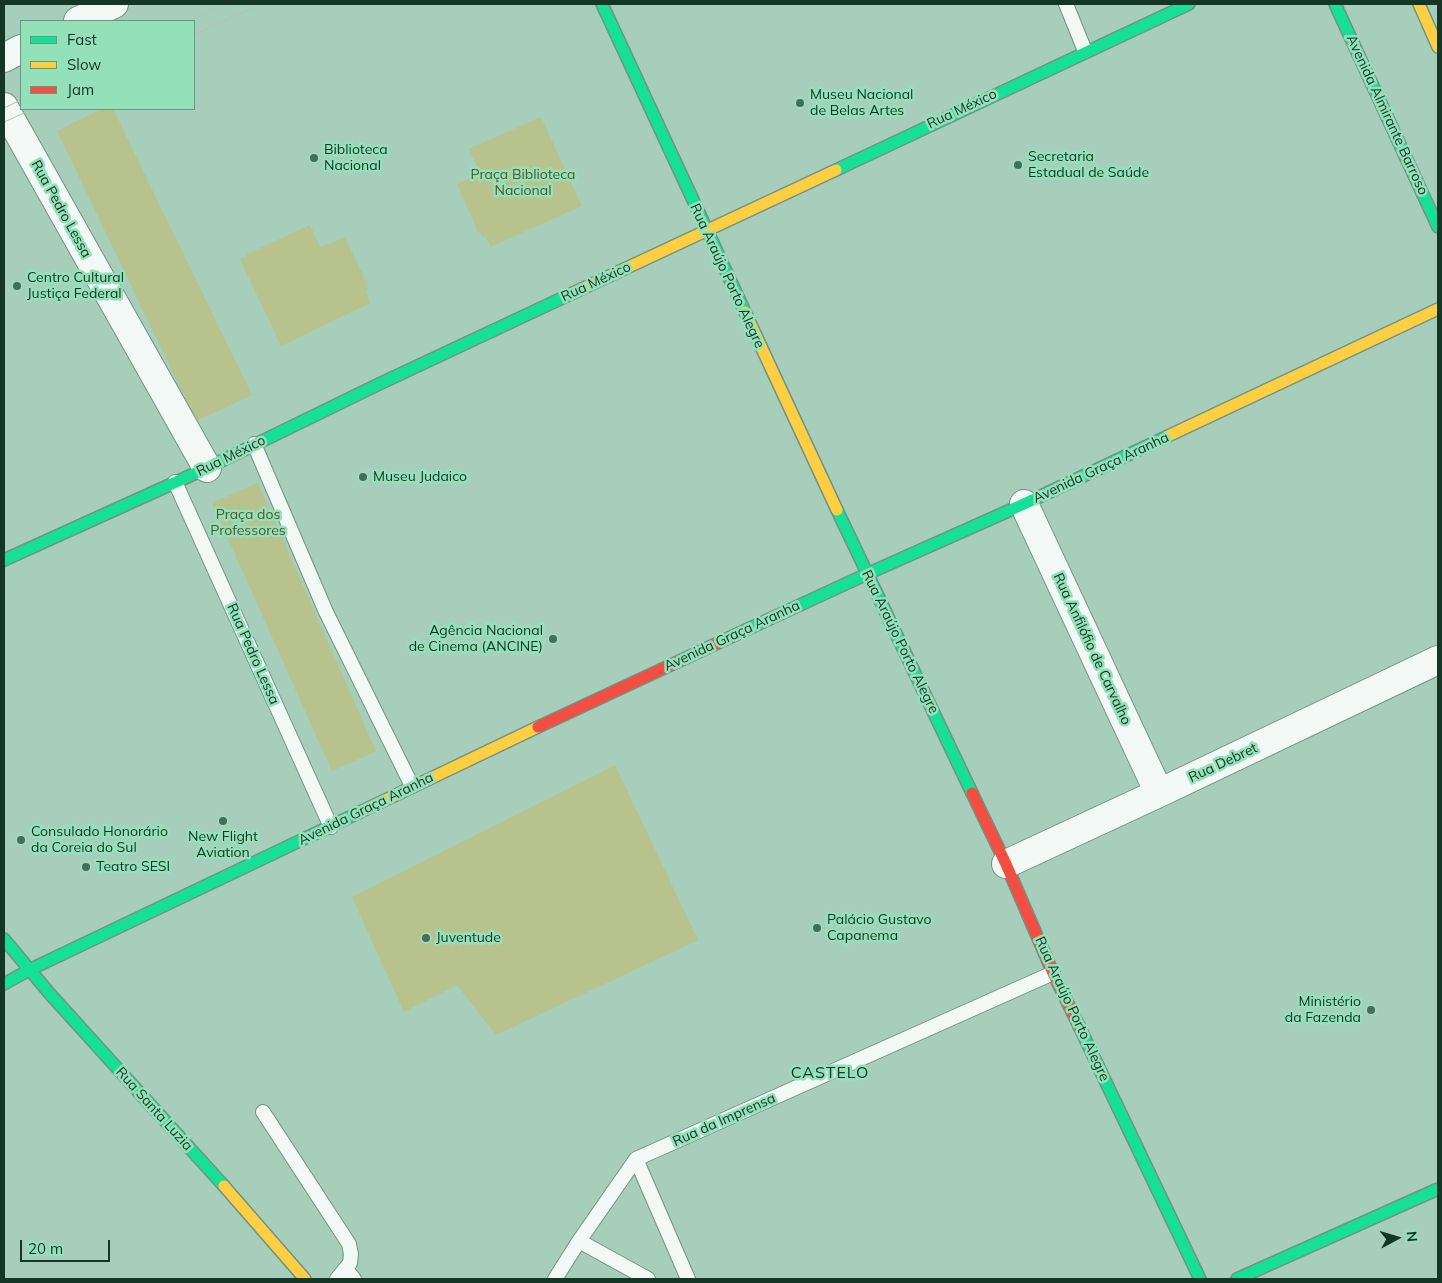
<!DOCTYPE html>
<meta charset="utf-8">
<style>
body{margin:0}
#map{position:relative;width:1442px;height:1283px;overflow:hidden;background:#a6ceba;font-family:Mulish,sans-serif}
canvas{display:block}
.frame{position:absolute;inset:0;border:5px solid #153526;pointer-events:none}
.legend{position:absolute;left:20px;top:20px;width:175px;height:90px;box-sizing:border-box;background:#94e0b9;border:1px solid #619c7e;margin:0;padding:6px 9px;list-style:none;font-size:15px;color:#153526}
.legend li{display:flex;align-items:center;gap:10px;height:25px}
.legend b{width:25px;border:1px solid #619c7e}
.north{position:absolute;left:1372px;top:1213px;width:50px;height:50px;-webkit-text-stroke:4px #94e0b9;paint-order:stroke;rotate:84deg;font-size:14px;font-weight:700;line-height:20px;text-align:center;color:#153526}
.north::after{content:'';display:block;margin:auto;width:18px;height:22px;background:#153526;clip-path:polygon(50% 0,100% 100%,50% 72%,0 100%)}
.scale{position:absolute;left:20px;top:1240px;width:90px;height:22px;box-sizing:border-box;border:2px solid #153526;border-top:0;padding-left:6px;font-size:15px;line-height:18px;white-space:nowrap;color:#153526;-webkit-text-stroke:4px #94e0b9;paint-order:stroke}
</style>
<div id="map">
<canvas width="1442" height="1283"></canvas>
<div class="frame"></div>
<ul class="legend">
<li><b style="height:6px;background:#16e098"></b>Fast</li>
<li><b style="height:6px;background:#ffcf43"></b>Slow</li>
<li><b style="height:6px;background:#f24e42"></b>Jam</li>
</ul>
<div class="north">N</div>
<div class="scale">20 m</div>
</div>
<script>
const ctx = document.querySelector('canvas').getContext('2d');
ctx.lineJoin = 'round';
function paint(path, color) {
  ctx.fillStyle = color;
  ctx.fill(path, 'evenodd');
}
function shape(rows) {
  const path = new Path2D();
  for (const r of rows) {
    path.moveTo(r[0], r[1]);
    for (let i = 2; i < r.length; i += 2) path.lineTo(r[i], r[i + 1]);
  }
  return path;
}
function trace(path, color, width, dash) {
  ctx.strokeStyle = color;
  ctx.lineWidth = width;
  ctx.lineCap = dash ? 'butt' : 'round';
  ctx.setLineDash(dash || []);
  ctx.stroke(path);
}
function label(font, color, halo, rows, align = 'center') {
  ctx.font = font + ' Mulish,sans-serif';
  ctx.lineWidth = 5;
  ctx.setLineDash([]);
  ctx.textBaseline = 'middle';
  ctx.strokeStyle = halo;
  ctx.fillStyle = color;
  for (const [text, x, y, turn = 0] of rows) {
    ctx.save();
    ctx.translate(x, y);
    ctx.rotate((+turn || 0) * Math.PI / 180);
    ctx.textAlign = isNaN(turn) ? turn : align;
    if (halo) ctx.strokeText(text, 0, 0);
    ctx.fillText(text, 0, 0);
    ctx.restore();
  }
}
paint(shape([
 [102,109,113,109,252,395,196,421,57,131],
 [541,117,582,206,490,247,486,236,482,237,480,232,478,232,457,184,480,173,469,149],
 [310,225,320,247,345,238,367,283,366,285,368,290,366,291,370,303,281,346,240,259,247,256,247,254],
 [258,483,376,751,332,771,212,503],
 [615,765,698,940,496,1035,457,985,404,1012,352,897]
]), '#b7c28d');
const lane = shape([
 [1066,4,1085,51],
 [254,444,326,612,412,786],
 [175,482,331,827],
 [263,1112,349,1244,351,1254,350,1263,337,1279],
 [636,1159,688,1279],
 [579,1241,648,1279],
 [346,1269,354,1279],
 [555,1279,579,1241,636,1159,1053,973]
]);
const street = shape([
 [78,21,114,4],
 [4,58,21,49],
 [4,107,207,468],
 [1024,504,1159,793],
 [1006,864,1159,793,1438,660]
]);
const fast = shape([
 [602,4,745,312],
 [1335,4,1438,227],
 [836,170,1189,4],
 [837,510,972,793],
 [4,560,207,468,377,385,573,293],
 [735,635,867,574,1024,504,1168,436],
 [4,939,50,994,224,1186],
 [4,984,29,970,356,814],
 [1079,1026,1200,1279],
 [1237,1279,1438,1189]
]);
const slow = shape([
 [1419,4,1438,47],
 [573,293,836,170],
 [745,312,837,510],
 [1168,436,1438,309],
 [356,814,538,727],
 [224,1186,305,1279]
]);
const jam = shape([
 [538,727,735,635],
 [972,793,1006,864,1053,973,1079,1026]
]);
trace(lane, '#729383', 16);
trace(street, '#729383', 30);
trace(fast, '#729383', 14);
trace(slow, '#729383', 14);
trace(jam, '#729383', 14);
trace(lane, '#f2f8f5', 14);
trace(street, '#f2f8f5', 28);
trace(fast, '#16e098', 11);
trace(slow, '#ffcf43', 11);
trace(jam, '#f24e42', 11);
trace(shape([
 [188,21,225,4],
 [194,35,260,4],
 [4,108,21,100],
 [4,122,33,109]
]), '#b5c0bb', 1);
for (const [x, y, r, color] of [
 [800,103,5,"#486b5a"],
 [314,158,5,"#486b5a"],
 [1018,165,5,"#486b5a"],
 [17,286,5,"#486b5a"],
 [363,477,5,"#486b5a"],
 [553,639,5,"#486b5a"],
 [223,821,5,"#486b5a"],
 [21,840,5,"#486b5a"],
 [86,867,5,"#486b5a"],
 [817,928,5,"#486b5a"],
 [426,938,5,"#486b5a"],
 [1371,1010,5,"#486b5a"]
]) {
  const dot = new Path2D();
  dot.arc(x, y, r, 0, 2 * Math.PI);
  ctx.fillStyle = color;
  ctx.fill(dot);
  trace(dot, '#94e0b9', 2);
}
label('14px', '#153526', '#94e0b9', [
 ["Museu Nacional",810,95],
 ["de Belas Artes",810,111],
 ["Biblioteca",324,150],
 ["Nacional",324,166],
 ["Secretaria",1028,157],
 ["Estadual de Saúde",1028,173],
 ["Centro Cultural",27,278],
 ["Justiça Federal",27,294],
 ["Museu Judaico",373,477],
 ["Agência Nacional",543,631,"right"],
 ["de Cinema (ANCINE)",543,647,"right"],
 ["Consulado Honorário",31,832],
 ["da Coreia do Sul",31,848],
 ["New Flight",223,837,"center"],
 ["Aviation",223,853,"center"],
 ["Teatro SESI",96,867],
 ["Palácio Gustavo",827,920],
 ["Capanema",827,936],
 ["Juventude",436,938],
 ["Ministério",1361,1002,"right"],
 ["da Fazenda",1361,1018,"right"]
], 'left');
label('14px', '#153526', '#94e0b9', [
 ["Rua México",962,109,-25],
 ["Avenida Almirante Barroso",1387,115,65],
 ["Rua Pedro Lessa",61,209,61],
 ["Rua Araújo Porto Alegre",727,276,65],
 ["Rua México",596,282,-25],
 ["Rua México",231,456,-26],
 ["Avenida Graça Aranha",1101,468,-25],
 ["Avenida Graça Aranha",732,636,-25],
 ["Rua Araújo Porto Alegre",900,642,64],
 ["Rua Anfilófio de Carvalho",1092,649,65],
 ["Rua Pedro Lessa",253,654,66],
 ["Rua Debret",1223,763,-25],
 ["Avenida Graça Aranha",366,809,-26],
 ["Rua Araújo Porto Alegre",1072,1009,65],
 ["Rua Santa Luzia",154,1109,48],
 ["Rua da Imprensa",724,1120,-24]
]);
label('14px', '#5a5327', '#94e0b9', [
 ["Praça Biblioteca",523,175],
 ["Nacional",523,191],
 ["Praça dos",248,515],
 ["Professores",248,531]
]);
ctx.letterSpacing = '1px';
label('16px', '#153526', '#94e0b9', [
 ["CASTELO",830,1073]
]);
ctx.letterSpacing = '0px';
</script>
